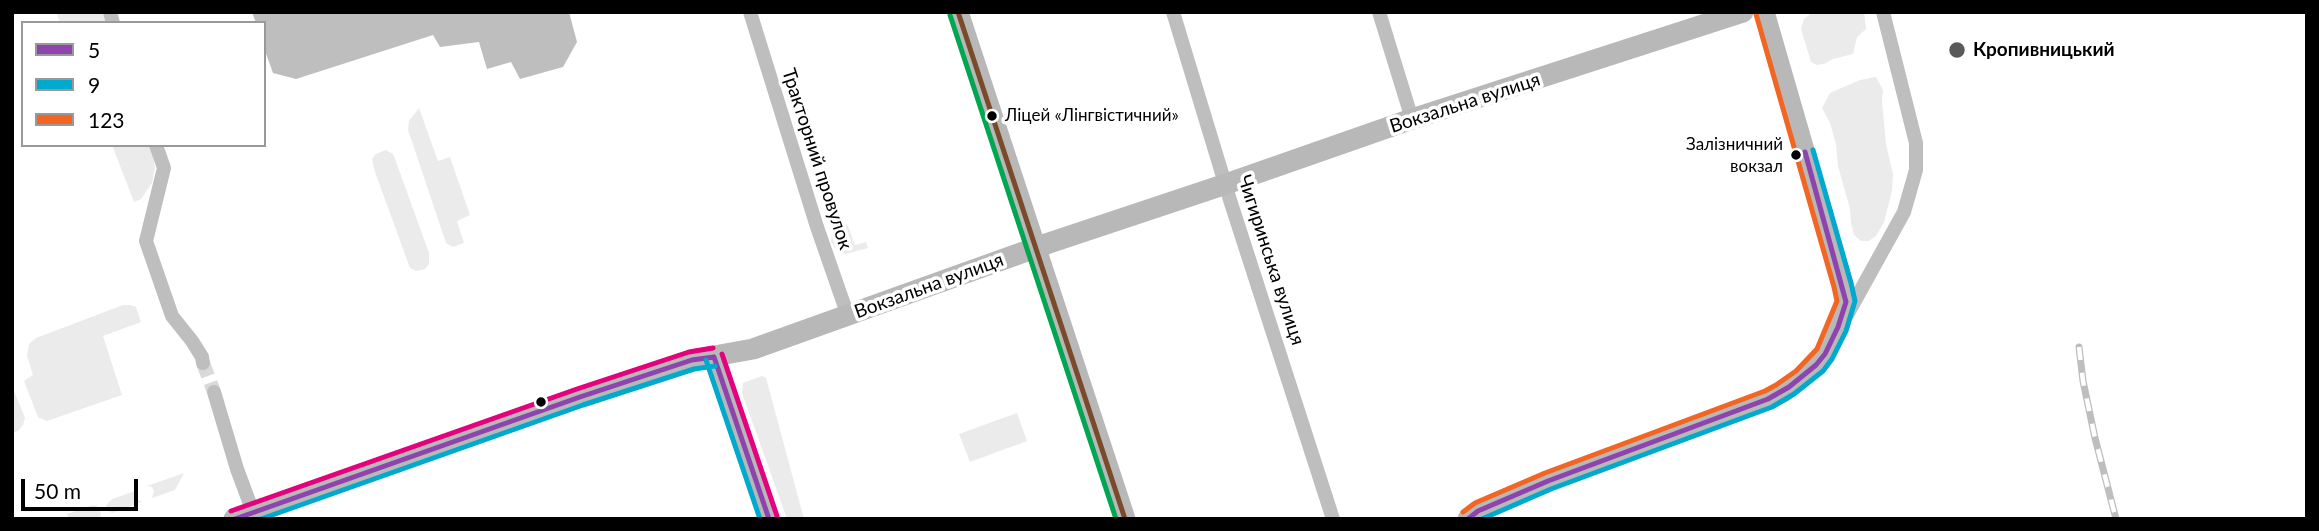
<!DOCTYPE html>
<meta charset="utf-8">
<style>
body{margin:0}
#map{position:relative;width:2319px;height:531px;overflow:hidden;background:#fff;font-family:Lato,sans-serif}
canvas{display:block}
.frame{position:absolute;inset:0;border:14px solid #000;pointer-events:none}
.legend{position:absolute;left:21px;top:21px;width:245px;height:126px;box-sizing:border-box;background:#fff;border:2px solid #999;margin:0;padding:9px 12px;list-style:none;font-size:21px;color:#000}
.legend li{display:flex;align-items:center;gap:14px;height:35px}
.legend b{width:35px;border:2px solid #999}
.scale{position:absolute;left:21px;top:479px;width:117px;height:32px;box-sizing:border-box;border:4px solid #000;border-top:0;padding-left:9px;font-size:21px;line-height:24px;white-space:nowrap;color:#000;-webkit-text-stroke:5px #fff;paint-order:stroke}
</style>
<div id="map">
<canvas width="2319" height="531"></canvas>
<div class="frame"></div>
<ul class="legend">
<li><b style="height:9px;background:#8e44ad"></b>5</li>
<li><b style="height:9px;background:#00a9ce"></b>9</li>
<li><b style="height:9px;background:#f26522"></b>123</li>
</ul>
<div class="scale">50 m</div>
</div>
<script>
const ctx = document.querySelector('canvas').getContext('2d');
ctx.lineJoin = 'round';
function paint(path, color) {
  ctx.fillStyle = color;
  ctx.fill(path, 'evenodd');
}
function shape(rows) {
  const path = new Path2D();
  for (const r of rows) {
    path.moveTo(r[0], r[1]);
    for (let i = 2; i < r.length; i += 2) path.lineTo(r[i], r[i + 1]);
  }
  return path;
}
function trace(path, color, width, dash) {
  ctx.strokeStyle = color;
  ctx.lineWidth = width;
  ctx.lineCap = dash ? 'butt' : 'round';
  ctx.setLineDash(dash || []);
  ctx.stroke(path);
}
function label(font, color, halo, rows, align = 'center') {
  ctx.font = font + ' Lato,sans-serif';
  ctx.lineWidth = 7;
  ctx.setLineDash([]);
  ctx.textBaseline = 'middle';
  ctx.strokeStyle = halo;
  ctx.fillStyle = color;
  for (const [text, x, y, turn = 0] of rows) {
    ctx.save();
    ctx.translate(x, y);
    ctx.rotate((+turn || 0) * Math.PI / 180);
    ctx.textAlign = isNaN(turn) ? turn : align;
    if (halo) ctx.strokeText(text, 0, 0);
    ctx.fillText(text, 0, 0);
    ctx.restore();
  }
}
paint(shape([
 [56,12,104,12,108,23,60,23],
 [1813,12,1864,12,1866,29,1857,37,1853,54,1833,59,1824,64,1817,65,1811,62,1801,29,1804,19],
 [1876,77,1883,90,1882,101,1886,144,1893,174,1892,191,1884,222,1876,236,1869,241,1861,241,1854,235,1851,223,1850,209,1838,166,1836,144,1830,123,1822,108,1830,93,1860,80],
 [419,108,438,161,450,157,470,215,457,221,464,243,453,247,446,243,408,130,409,121],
 [112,145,151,145,155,168,152,183,141,199,134,202],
 [386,150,393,154,395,159,429,253,429,264,425,269,416,271,410,268,375,172,372,159,376,154],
 [847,224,855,245,866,242,868,248,845,254,837,251,831,242,832,233,834,229],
 [123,305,130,305,136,307,141,322,103,336,122,395,47,421,38,417,24,381,33,375,27,356,29,344,36,338],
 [762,376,766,378,804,519,787,519,742,393,743,383],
 [12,386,25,418,23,425,18,431,12,433],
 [1017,413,1027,441,970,462,959,434],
 [184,473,175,490,152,498,154,491,152,487,147,486],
 [138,490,134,493,134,497,142,502,112,513,109,511,106,505,112,499],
 [93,505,99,507,101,514,100,517,69,519,67,514]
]), '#ebebeb');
paint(shape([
 [252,12,569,12,577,42,563,67,520,79,511,62,487,69,479,42,440,47,433,35,296,79,273,73,264,48,264,23,256,23]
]), '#bebebe');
trace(shape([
 [203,363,214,392]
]), '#d9d9d9', 14, [14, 7]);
trace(shape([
 [110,12,113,23],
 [750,12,817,227,848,316],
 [1173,12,1230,200,1333,519],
 [1379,12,1412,119],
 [156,145,164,168,146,241,172,316,192,341,202,357,203,363],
 [1847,315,1904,212,1916,170,1916,143,1883,12],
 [214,392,237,469,253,512]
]), '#bebebe', 14);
trace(shape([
 [958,12,1125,519],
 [714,357,769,519],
 [234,519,580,397,692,360,753,349,1049,243,1226,184,1412,119,1743,12],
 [1468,519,1478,511,1548,481,1768,399,1781,393,1801,378,1816,365,1825,354,1843,312,1846,302,1843,285,1764,12]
]), '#b8b8b8', 21);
const rail = shape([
 [2079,347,2083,381,2095,438,2116,519]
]);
trace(rail, '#bebebe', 7);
trace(rail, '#fff', 4.5, [13]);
trace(shape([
 [714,357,769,519],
 [235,519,580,397,692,360,714,357],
 [1468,519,1478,511,1548,481,1768,399,1789,387,1816,365,1825,354,1838,327,1846,302,1805,152]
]), '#8e44ad', 5);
trace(shape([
 [706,360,760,519],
 [261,519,583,405,694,369,715,366],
 [1482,519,1551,489,1772,407,1794,394,1823,371,1832,359,1846,331,1855,301,1851,283,1813,150]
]), '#00a9ce', 5);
trace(shape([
 [1463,512,1475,503,1545,473,1765,391,1776,385,1796,371,1817,349,1837,301,1834,287,1756,14]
]), '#f26522', 5);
trace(shape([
 [722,354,777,516],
 [231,511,577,389,689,352,713,348]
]), '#e5007d', 5);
trace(shape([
 [958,12,1125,519]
]), '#7a4b2a', 5);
trace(shape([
 [950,15,1116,519]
]), '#00a651', 5);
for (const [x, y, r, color] of [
 [1957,50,9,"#595959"],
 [992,116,6,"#000"],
 [1796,155,6,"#000"],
 [541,402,6,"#000"]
]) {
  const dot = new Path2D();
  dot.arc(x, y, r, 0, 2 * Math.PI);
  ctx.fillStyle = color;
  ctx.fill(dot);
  trace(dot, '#fff', 2.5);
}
label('17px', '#000', '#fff', [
 ["Ліцей «Лінгвістичний»",1005,116],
 ["Залізничний",1783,145,"right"],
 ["вокзал",1783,167,"right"]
], 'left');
label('bold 19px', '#000', '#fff', [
 ["Кропивницький",1973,50]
], 'left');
label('19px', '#000', '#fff', [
 ["Вокзальна вулиця",1465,103,-18],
 ["Тракторний провулок",817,159,72],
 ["Чигиринська вулиця",1271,260,72],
 ["Вокзальна вулиця",929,286,-20]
]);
</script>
